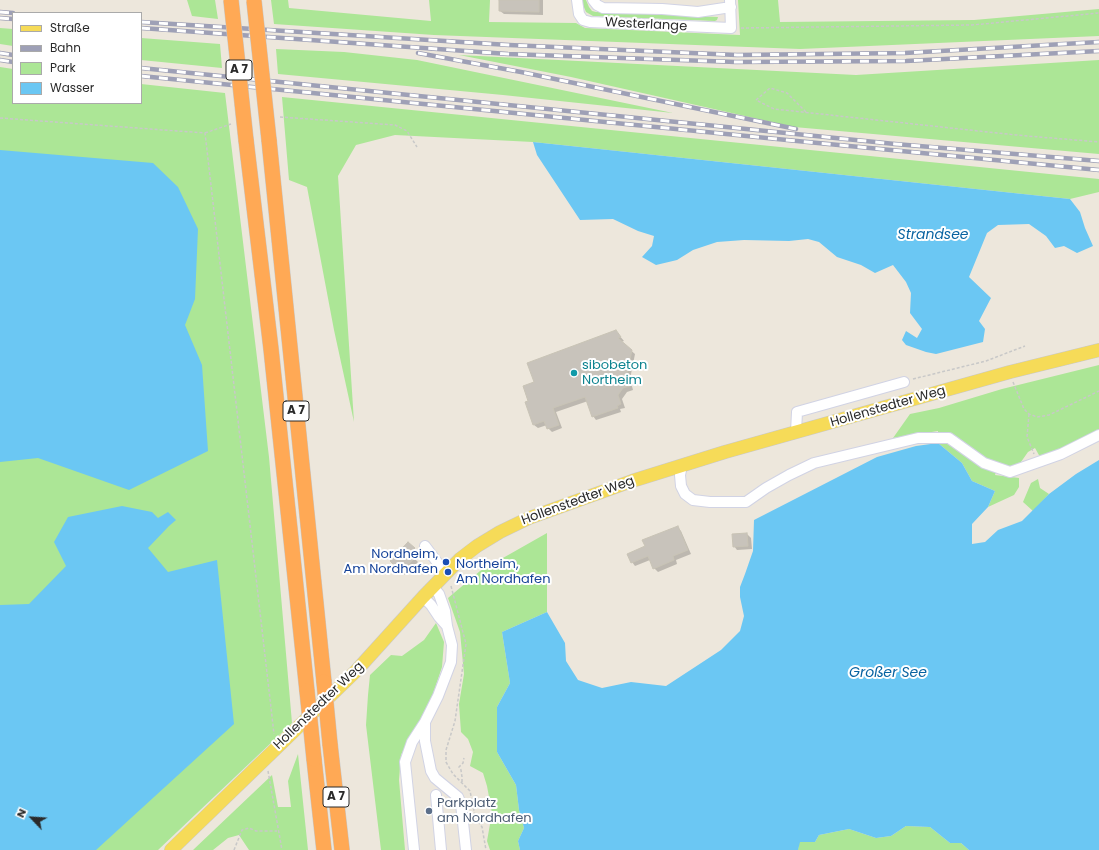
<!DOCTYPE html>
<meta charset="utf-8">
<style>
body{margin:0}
#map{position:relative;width:1099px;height:850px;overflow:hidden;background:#ede7dc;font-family:Poppins,sans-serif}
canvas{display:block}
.legend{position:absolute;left:12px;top:12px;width:130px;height:92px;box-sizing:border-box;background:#fff;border:1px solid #aaa;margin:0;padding:5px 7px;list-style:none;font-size:12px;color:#2a2a2a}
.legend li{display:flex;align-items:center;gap:8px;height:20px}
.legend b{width:20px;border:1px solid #aaa}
.north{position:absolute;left:12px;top:798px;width:40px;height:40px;-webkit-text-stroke:3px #fff;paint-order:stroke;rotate:295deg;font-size:11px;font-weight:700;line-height:16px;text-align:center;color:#2a2a2a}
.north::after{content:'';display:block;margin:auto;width:14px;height:18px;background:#2a2a2a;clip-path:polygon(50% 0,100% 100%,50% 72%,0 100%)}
</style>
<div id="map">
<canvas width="1099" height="850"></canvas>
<ul class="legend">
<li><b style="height:5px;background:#f6db58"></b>Straße</li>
<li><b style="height:5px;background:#9ea0b6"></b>Bahn</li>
<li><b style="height:11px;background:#ace696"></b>Park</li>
<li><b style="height:11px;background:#6bc7f3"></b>Wasser</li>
</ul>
<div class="north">N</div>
</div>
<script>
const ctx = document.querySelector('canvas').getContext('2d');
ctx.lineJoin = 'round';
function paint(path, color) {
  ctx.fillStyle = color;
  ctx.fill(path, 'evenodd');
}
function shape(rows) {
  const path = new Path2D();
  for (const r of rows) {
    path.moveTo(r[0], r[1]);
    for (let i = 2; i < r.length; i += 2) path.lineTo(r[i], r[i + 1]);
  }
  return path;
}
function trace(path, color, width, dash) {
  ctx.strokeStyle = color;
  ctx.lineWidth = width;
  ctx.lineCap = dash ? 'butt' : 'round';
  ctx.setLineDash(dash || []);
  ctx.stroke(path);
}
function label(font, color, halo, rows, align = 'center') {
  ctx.font = font + ' Poppins,sans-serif';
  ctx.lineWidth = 4;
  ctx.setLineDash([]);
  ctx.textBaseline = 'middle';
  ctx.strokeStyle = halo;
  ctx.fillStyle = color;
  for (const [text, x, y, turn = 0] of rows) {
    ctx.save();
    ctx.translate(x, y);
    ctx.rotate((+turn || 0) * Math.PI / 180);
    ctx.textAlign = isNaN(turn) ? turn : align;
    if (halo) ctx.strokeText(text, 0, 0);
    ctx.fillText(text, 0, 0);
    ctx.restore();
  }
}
paint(shape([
 [187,0,215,0,218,19,192,16],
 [271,0,288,0,289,8,431,21,429,0,490,0,489,22,576,23,585,28,740,35,738,0,778,0,780,22,974,20,1099,9,1099,36,800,49,434,35,274,24],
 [582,0,586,0,589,7,592,11,596,12,718,17,717,20,715,21,593,16,586,12,583,5],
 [0,28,13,29,13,46,0,44],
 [141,38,220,44,222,68,141,60],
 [276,49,344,52,417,60,673,113,503,95,278,74],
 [459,55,856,75,1099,60,1099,154,794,127,571,77],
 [0,67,13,69,13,103,141,103,141,84,225,93,269,457,292,723,158,850,0,850],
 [282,97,1099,179,1099,192,1070,199,533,142,395,135,356,145,338,176,354,422,334,330,307,187,289,180],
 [1099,365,1099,430,1043,458,1040,457,1035,448,1028,452,1016,469,998,466,995,475,1019,478,1019,487,1014,495,988,507,995,491,972,481,962,463,938,443,938,431,893,438,910,414,939,408,1002,389],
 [1038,479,1040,488,1049,494,1033,511,1023,502,1031,483],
 [547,533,547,612,502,632,510,683,497,707,497,752,516,785,519,810,524,828,518,841,520,850,490,850,487,841,492,813,487,786,483,773,470,766,473,752,468,739,461,732,459,704,464,674,460,632,448,598,480,571],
 [436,623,444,642,442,667,430,703,411,736,401,755,399,780,405,850,381,850,366,725,368,695,370,675,391,655,402,656,424,640],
 [298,754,308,850,249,850,239,835,228,838,213,850,193,850,272,775,278,807,291,807,288,781],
 [906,826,930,827,950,843,961,843,969,850,798,850,799,842,815,842,819,835,849,829,876,838,891,836]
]), '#ace696');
paint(shape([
 [533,142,1070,199,1080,212,1085,228,1093,246,1077,253,1064,246,1055,248,1046,236,1029,224,998,225,987,233,969,277,991,298,979,321,985,329,983,342,936,354,926,352,906,345,902,340,906,331,917,338,922,329,910,313,911,293,906,282,893,265,875,273,861,265,837,257,819,242,808,239,789,241,744,240,717,242,693,250,677,260,656,265,642,257,652,246,654,236,638,231,613,219,580,220,537,155],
 [0,150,153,163,178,187,198,229,195,299,185,325,202,365,208,451,129,490,38,458,0,462],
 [938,443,962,463,972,481,995,491,988,507,972,524,972,544,985,542,998,530,1022,521,1049,494,1076,474,1099,460,1099,850,969,850,961,843,950,843,930,827,906,826,891,836,876,838,849,829,819,835,815,842,800,842,798,850,520,850,518,841,524,828,519,810,516,785,497,752,497,707,510,683,502,632,547,612,565,643,566,661,578,680,602,688,631,682,666,686,721,650,740,631,744,616,740,597,740,587,745,574,753,551,754,520,877,457,916,446],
 [122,506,152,512,158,518,168,512,176,520,169,526,148,548,168,572,217,560,234,724,96,850,0,850,0,605,29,604,66,566,54,542,68,517]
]), '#6bc7f3');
paint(shape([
 [500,0,543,0,543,15,504,14,500,11],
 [619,335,624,341,621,342,635,354,630,379,633,390,627,392,622,399,625,408,620,409,621,412,596,420,593,416,588,401,556,412,562,428,552,432,548,428,547,425,538,428,534,425,530,402,535,382],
 [677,527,681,531,691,554,676,560,677,564,658,572,654,568,650,560,635,566,632,562,646,547],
 [747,534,751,538,752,549,737,550,734,546],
 [409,544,418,553,413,557,418,562,405,575,391,561]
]), '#0003');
const building = shape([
 [499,0,539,0,539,12,499,11,499,0],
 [616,330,621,337,618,338,632,350,627,374,630,386,623,388,618,395,621,404,617,406,618,408,592,417,585,397,553,408,559,425,547,429,544,421,533,425,525,402,528,401,523,386,534,382,527,363,616,330],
 [678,526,688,550,673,556,674,560,653,569,648,556,631,563,627,554,645,546,642,540,678,526],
 [747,533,748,546,733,547,732,534,747,533],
 [408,542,415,548,410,553,415,558,401,572,390,561,408,542]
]);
paint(building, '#c8c3bb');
trace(building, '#c8c3b5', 1);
const minor = shape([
 [577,0,579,14,583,20,590,22,731,28,730,0],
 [593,0,597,5,603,8,662,9,698,12,731,7],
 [796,432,797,412,904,382],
 [682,465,680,475,681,486,685,494,693,500,710,502,746,502,766,488,789,475,814,463,918,438,949,438,984,463,1010,472,1061,454,1099,435],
 [425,546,446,574],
 [423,597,431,605,439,617,447,626],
 [425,722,425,741,431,771,435,778,458,797,461,804,466,850],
 [436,795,441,850],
 [414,850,405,762,412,742,425,722,438,696,451,662,452,645,447,626,445,611,439,594,433,587]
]);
const major = shape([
 [171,850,356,671,423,597,460,559,477,546,500,532,529,518,632,481,725,452,1010,372,1099,350]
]);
const highway = shape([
 [246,140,271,349,307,691],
 [269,140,324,682],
 [330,744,342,850],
 [314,759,324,850]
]);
trace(minor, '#d1d3e4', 12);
trace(major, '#c8c8c8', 14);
trace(highway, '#c8c8c8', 16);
trace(shape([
 [741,28,972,25,1099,13],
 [806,112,787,93,770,88,756,100,774,109,1016,135,1099,142],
 [280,117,395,125,407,131,417,147],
 [0,118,205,133,274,734],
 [205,133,231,124],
 [913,379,986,361,1025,346],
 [1013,382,1024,409,1029,414,1037,417,1049,415,1099,391],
 [1029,414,1027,437,1034,454],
 [451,586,466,644,455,721,446,750,446,762,453,774,470,791,475,816,482,827,486,850],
 [268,771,282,850],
 [462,782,462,777,461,770,459,767,463,763,464,758],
 [234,850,242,830,249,828,256,831,277,831]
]), '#c8c8c8', 1.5, [3, 2]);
trace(minor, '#fff', 10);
trace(major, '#f6db58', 13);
trace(highway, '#ffa955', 15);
const rail = shape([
 [0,12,13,13],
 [0,18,13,19],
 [141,22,509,45,737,55,905,53,1099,42],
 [141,28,508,54,736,62,906,61,1099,51],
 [0,53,13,55],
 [418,53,521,72,796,129],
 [0,60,13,62],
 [141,68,895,144,1099,161],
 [141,76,797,141,1099,170]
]);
trace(rail, '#9ea0b6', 4.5);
trace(rail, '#fff', 3, [9]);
const highwayBridge = shape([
 [231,0,246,140],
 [254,1,269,140],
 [324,682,330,744],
 [307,691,314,759]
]);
trace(highwayBridge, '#c8c8c8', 16, []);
trace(highwayBridge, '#ffa955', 15);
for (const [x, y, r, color] of [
 [574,373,4,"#0f9aa8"],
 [446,562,4,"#1a4fb4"],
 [448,572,4,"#1a4fb4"],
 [429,811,4,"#5c6f8a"]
]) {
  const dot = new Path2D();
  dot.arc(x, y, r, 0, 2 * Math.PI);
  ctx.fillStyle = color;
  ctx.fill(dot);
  trace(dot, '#fff', 1.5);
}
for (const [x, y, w] of [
 [239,70,26],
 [296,411,26],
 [336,797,26]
]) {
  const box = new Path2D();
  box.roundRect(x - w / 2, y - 10, w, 20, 3);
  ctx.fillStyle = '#fff';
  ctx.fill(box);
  trace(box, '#2a2a2a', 1);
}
label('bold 12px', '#2a2a2a', null, [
 ["A 7",239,70],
 ["A 7",296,411],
 ["A 7",336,797]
]);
label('13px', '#2a2a2a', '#fff', [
 ["Westerlange",646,25,3],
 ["Hollenstedter Weg",888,407,-16],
 ["Hollenstedter Weg",578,501,-20],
 ["Hollenstedter Weg",319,706,-44]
]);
label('13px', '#0d838f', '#fff', [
 ["sibobeton",582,366],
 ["Northeim",582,381]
], 'left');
label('13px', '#164399', '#fff', [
 ["Nordheim,",438,555],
 ["Am Nordhafen",438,570],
 ["Northeim,",456,565,"left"],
 ["Am Nordhafen",456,580,"left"]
], 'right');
label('13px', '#4e5e75', '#fff', [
 ["Parkplatz",437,804],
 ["am Nordhafen",437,819]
], 'left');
label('italic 14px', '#0863a1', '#fff', [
 ["Strandsee",933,235],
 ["Großer See",888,673]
]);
</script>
